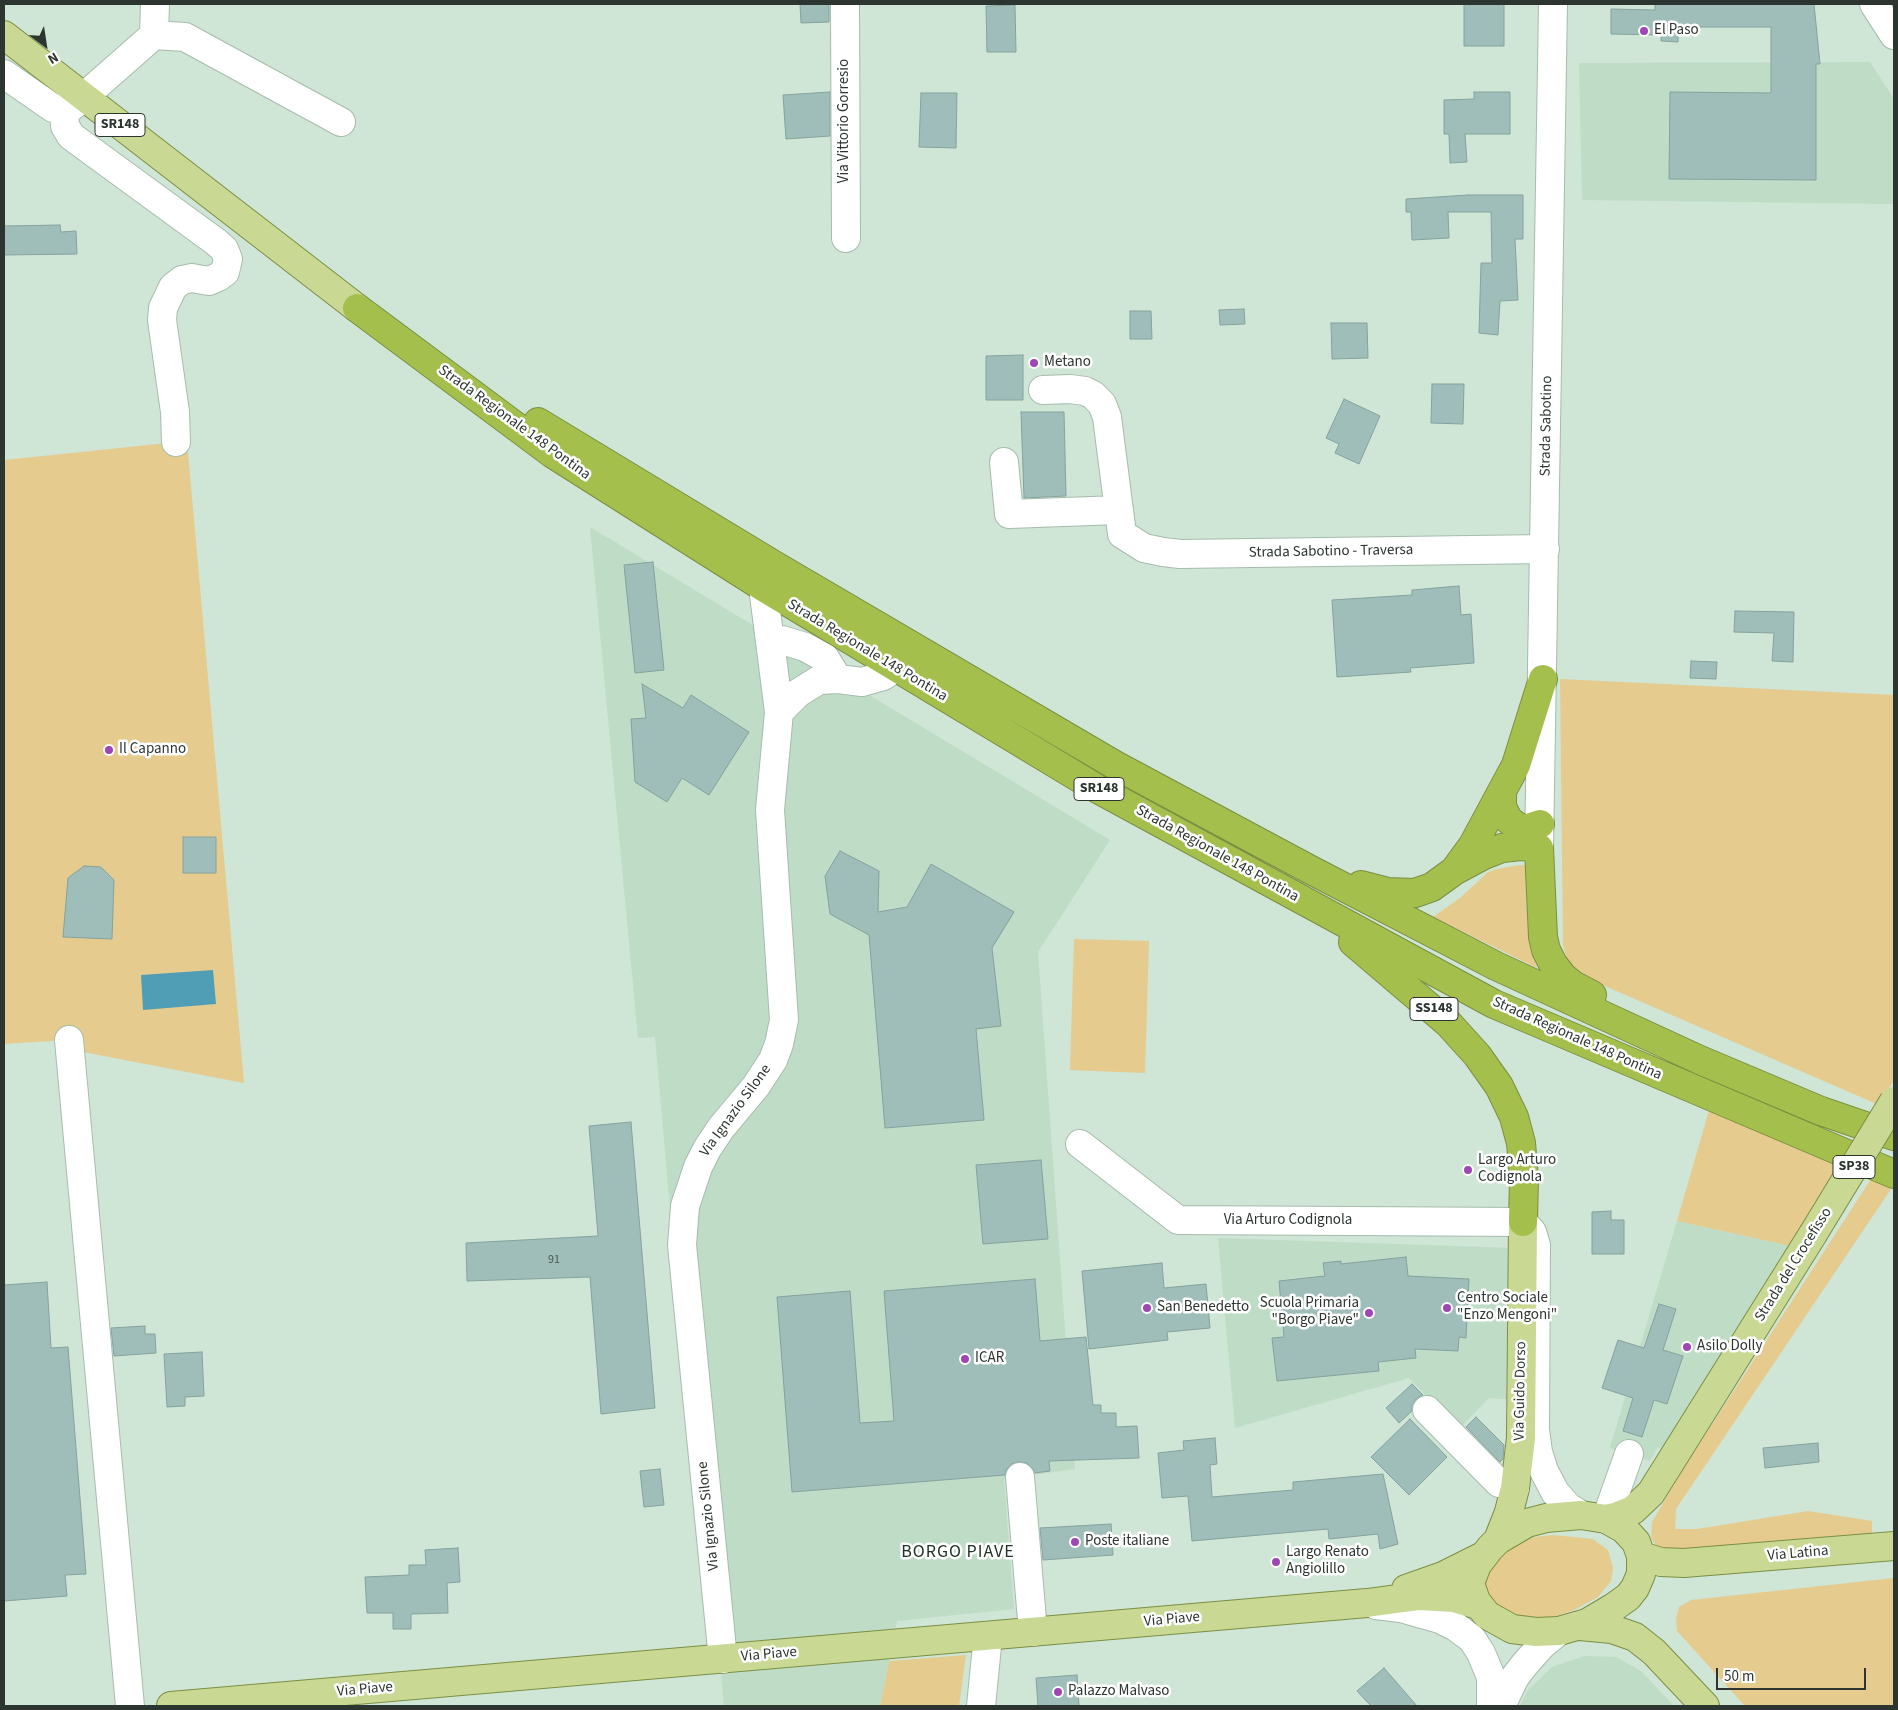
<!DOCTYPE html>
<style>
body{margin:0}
#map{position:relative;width:1898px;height:1710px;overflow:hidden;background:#cfe5d5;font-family:"Source Sans 3",sans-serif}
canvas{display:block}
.frame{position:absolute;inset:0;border:5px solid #2c352f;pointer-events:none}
.north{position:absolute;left:20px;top:20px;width:50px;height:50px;-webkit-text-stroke:4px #fff;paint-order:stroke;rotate:149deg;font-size:14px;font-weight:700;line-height:20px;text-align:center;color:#2c352f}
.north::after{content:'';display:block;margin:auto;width:18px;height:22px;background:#2c352f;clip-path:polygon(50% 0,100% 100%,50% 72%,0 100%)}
.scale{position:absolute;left:1716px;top:1668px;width:150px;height:22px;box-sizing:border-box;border:2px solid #2c352f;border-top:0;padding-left:6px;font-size:15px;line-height:18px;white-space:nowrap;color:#2c352f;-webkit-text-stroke:4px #fff;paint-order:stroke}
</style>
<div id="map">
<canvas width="1898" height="1710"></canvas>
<div class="frame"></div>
<div class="north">N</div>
<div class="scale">50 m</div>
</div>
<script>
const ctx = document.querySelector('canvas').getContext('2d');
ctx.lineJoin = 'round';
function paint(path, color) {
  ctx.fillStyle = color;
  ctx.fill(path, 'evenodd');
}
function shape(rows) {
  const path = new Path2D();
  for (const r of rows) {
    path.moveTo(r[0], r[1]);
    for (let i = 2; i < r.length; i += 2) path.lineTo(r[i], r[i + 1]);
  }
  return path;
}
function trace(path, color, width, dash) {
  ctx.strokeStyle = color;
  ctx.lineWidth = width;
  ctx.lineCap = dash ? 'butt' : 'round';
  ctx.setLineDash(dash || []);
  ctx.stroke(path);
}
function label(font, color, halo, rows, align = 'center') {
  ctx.font = font + ' "Source Sans 3",sans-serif';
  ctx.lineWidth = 5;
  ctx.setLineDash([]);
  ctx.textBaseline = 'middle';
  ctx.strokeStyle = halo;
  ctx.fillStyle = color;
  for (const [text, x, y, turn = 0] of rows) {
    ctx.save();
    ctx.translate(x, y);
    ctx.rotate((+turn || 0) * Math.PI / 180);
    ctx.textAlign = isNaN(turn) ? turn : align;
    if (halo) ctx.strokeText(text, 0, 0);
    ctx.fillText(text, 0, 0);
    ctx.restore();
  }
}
paint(shape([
 [1870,62,1894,99,1894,204,1582,200,1579,63],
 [590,527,1110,840,1038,952,1075,1469,1004,1479,1014,1609,897,1621,880,1706,724,1706,721,1675,708,1643,655,1037,638,1038],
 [1677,1221,1795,1247,1668,1455,1658,1447,1650,1461,1610,1448],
 [1218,1238,1514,1248,1514,1400,1489,1398,1458,1430,1409,1378,1235,1428],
 [1585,1656,1616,1657,1641,1671,1674,1706,1520,1706,1528,1690,1552,1667]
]), '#bfdcc7');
paint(shape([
 [187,441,244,1083,83,1052,83,1039,4,1044,4,460],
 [1560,679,1894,695,1894,1080,1879,1105,1591,980,1569,967,1563,945],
 [1520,865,1535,866,1532,939,1533,955,1537,968,1433,917,1460,898,1488,872,1497,869],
 [1074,939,1149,941,1145,1073,1070,1070],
 [1710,1107,1843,1161,1795,1247,1677,1221],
 [1871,1179,1891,1189,1676,1509,1675,1529,1697,1529,1808,1511,1872,1521,1872,1537,1660,1551,1651,1538,1652,1522,1684,1468],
 [1553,1535,1593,1539,1608,1550,1613,1568,1611,1581,1598,1597,1574,1610,1545,1620,1515,1619,1489,1604,1482,1585,1485,1566,1514,1544,1534,1537],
 [1894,1578,1894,1706,1745,1706,1677,1631,1676,1619,1679,1607,1691,1600],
 [966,1655,959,1706,880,1706,889,1661]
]), '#e5cb8e');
paint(shape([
 [213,970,216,1004,143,1010,141,975]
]), '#509eb6');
const building = shape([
 [800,4,829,4,829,22,801,23,800,4],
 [1464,4,1504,4,1504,46,1464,46,1464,4],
 [1655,4,1814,4,1820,64,1816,64,1816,180,1669,179,1670,92,1771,93,1771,27,1678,27,1678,42,1661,41,1661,35,1611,34,1611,9,1655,10,1655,4],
 [1015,5,1016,52,987,52,986,6,1015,5],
 [830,92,830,136,786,139,783,95,830,92],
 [1474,92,1510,92,1510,134,1465,134,1467,162,1450,163,1449,134,1444,134,1444,100,1474,99,1474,92],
 [921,93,957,93,956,148,919,147,921,93],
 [1468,195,1523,195,1523,239,1515,239,1518,300,1500,301,1498,335,1479,333,1481,263,1492,263,1491,212,1448,212,1449,238,1412,240,1411,212,1406,212,1406,199,1468,195],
 [60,225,61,232,76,231,77,254,4,255,4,226,60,225],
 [1244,309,1245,324,1220,325,1219,310,1244,309],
 [1130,311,1151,311,1152,339,1130,339,1130,311],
 [1331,323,1367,323,1368,358,1332,359,1331,323],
 [1023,355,1023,400,986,400,986,356,1023,355],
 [1432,384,1464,384,1463,424,1431,423,1432,384],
 [1344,399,1380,416,1359,464,1335,453,1339,444,1326,438,1344,399],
 [1021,412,1064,412,1066,496,1024,498,1021,412],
 [653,562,664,670,635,673,624,565,653,562],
 [1459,586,1461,615,1471,614,1474,663,1410,668,1411,672,1337,677,1332,600,1412,595,1412,590,1459,586],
 [1735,611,1794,612,1793,662,1772,661,1774,633,1734,632,1735,611],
 [1691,661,1717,662,1716,679,1690,678,1691,661],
 [642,684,683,708,691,695,749,732,709,795,682,778,667,802,635,782,631,719,646,718,642,684],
 [183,837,216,837,216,873,183,873,183,837],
 [840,851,879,871,878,912,907,907,931,864,1014,912,992,948,1001,1026,976,1029,984,1120,885,1128,869,935,830,914,825,876,840,851],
 [84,866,101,867,114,880,112,939,63,937,68,878,84,866],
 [631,1122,655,1408,601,1414,590,1277,467,1281,466,1243,598,1236,589,1126,631,1122],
 [1041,1160,1048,1239,983,1244,976,1165,1041,1160],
 [1611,1211,1611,1220,1624,1220,1624,1254,1592,1254,1592,1212,1611,1211],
 [1406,1257,1408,1276,1469,1279,1466,1338,1459,1337,1458,1351,1415,1349,1416,1358,1378,1362,1379,1371,1277,1381,1272,1338,1284,1337,1279,1281,1325,1276,1323,1263,1341,1261,1341,1264,1406,1257],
 [1162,1263,1164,1288,1206,1284,1210,1328,1167,1332,1168,1340,1089,1349,1082,1271,1162,1263],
 [1035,1279,1040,1341,1086,1337,1093,1405,1101,1405,1101,1413,1116,1413,1116,1427,1137,1426,1139,1458,1049,1461,1050,1471,1035,1473,1032,1468,1027,1463,1018,1462,1011,1464,1006,1470,1005,1475,792,1492,777,1297,850,1291,860,1423,894,1421,884,1291,1035,1279],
 [47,1282,51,1348,68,1347,86,1574,65,1575,67,1596,4,1601,4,1285,47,1282],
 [1659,1304,1676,1309,1663,1350,1683,1356,1667,1404,1654,1400,1642,1437,1623,1431,1633,1398,1602,1388,1618,1340,1644,1348,1659,1304],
 [145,1326,145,1334,155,1334,156,1353,114,1356,111,1328,145,1326],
 [202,1352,204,1396,185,1397,185,1406,167,1407,164,1354,202,1352],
 [1412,1384,1423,1395,1416,1399,1412,1405,1412,1411,1399,1423,1386,1408,1412,1384],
 [1476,1417,1504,1445,1503,1459,1500,1462,1466,1427,1476,1417],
 [1410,1419,1447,1457,1409,1495,1371,1457,1410,1419],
 [1215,1438,1217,1464,1210,1465,1212,1497,1293,1490,1293,1482,1383,1474,1398,1544,1380,1549,1378,1534,1329,1539,1328,1529,1192,1541,1188,1496,1162,1498,1158,1453,1184,1450,1183,1441,1215,1438],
 [1818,1443,1819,1462,1765,1468,1763,1448,1818,1443],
 [660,1469,664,1505,644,1507,640,1471,660,1469],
 [1111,1524,1113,1555,1043,1560,1040,1528,1111,1524],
 [458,1548,460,1582,447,1583,448,1613,411,1614,411,1629,393,1629,393,1613,367,1613,365,1577,409,1575,409,1565,426,1565,425,1550,458,1548],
 [1384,1668,1417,1706,1371,1706,1357,1691,1384,1668],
 [1077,1675,1079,1706,1038,1706,1036,1678,1077,1675]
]);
paint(building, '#9fbdb9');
trace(building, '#85a29e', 1);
const minor = shape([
 [845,4,846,238],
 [1874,4,1894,35],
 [154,35,185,37,341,122],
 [4,74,53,108,64,109,71,107,79,101,154,35,155,4],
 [64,109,65,126,71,136,216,242,224,249,228,259,225,272,218,277,209,281,192,278,182,280,173,287,163,308,162,320,175,412,176,442],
 [1043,390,1070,389,1085,391,1093,395,1102,404,1107,417,1122,534,1144,548,1163,552,1180,554,1545,549],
 [1004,462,1009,514,1119,510],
 [772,644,782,640,805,647,825,658,838,679],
 [779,712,798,693,819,680,838,679,862,682,883,676,895,668],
 [1539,848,1553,4],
 [69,1040,130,1706],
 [1080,1144,1178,1220,1523,1222,1532,1232,1536,1245,1535,1430,1538,1452,1544,1471,1555,1492,1568,1507,1581,1515],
 [1427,1410,1499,1483,1515,1488],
 [1020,1477,1033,1632],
 [1606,1519,1629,1454],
 [1376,1605,1401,1608,1440,1619,1456,1627,1472,1639,1481,1653,1491,1677,1491,1706],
 [723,1659,682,1245,685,1206,698,1167,707,1149,721,1128,756,1086,773,1060,779,1044,784,1020,770,810,779,712,763,587],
 [981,1706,988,1636],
 [1501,1706,1515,1677,1525,1664,1542,1645,1559,1631]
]);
const major = shape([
 [4,35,357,308],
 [1581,1515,1606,1519,1624,1529,1636,1542,1641,1556,1641,1574,1635,1588,1628,1597,1614,1607,1587,1623,1559,1631,1536,1632,1512,1629,1487,1615,1476,1601,1470,1583,1477,1565,1490,1548,1498,1540,1527,1523,1546,1518,1581,1515],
 [1606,1519,1615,1517,1633,1510,1651,1493,1813,1234],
 [1498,1540,1509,1512,1515,1488,1521,1438,1523,1222],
 [1641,1556,1661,1562,1684,1563,1894,1546],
 [1406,1589,1443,1576,1483,1556],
 [1580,1626,1612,1629,1635,1637,1654,1652,1705,1706],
 [171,1706,1367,1603,1419,1596,1454,1598,1478,1605]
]);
const highway = shape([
 [357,308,553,454,763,587,1096,788,1494,1004,1894,1174],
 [538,422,774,565,1115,765,1309,869,1496,966,1700,1060,1821,1111,1894,1136],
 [1502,792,1502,807,1508,819,1516,826,1525,829,1540,824],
 [1454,871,1484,855,1502,848,1521,846,1539,848,1543,937,1546,950,1553,964,1563,977,1573,985,1592,995],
 [1361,885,1388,892,1415,893,1432,887,1454,871,1473,845,1516,765,1543,679],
 [1353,942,1448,1023,1477,1055,1499,1086,1514,1117,1521,1143,1524,1178,1523,1222]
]);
trace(minor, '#a6bcac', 30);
trace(major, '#7b8f42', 30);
trace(highway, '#7b8f42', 30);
trace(minor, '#fff', 28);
trace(major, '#c9d994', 28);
trace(highway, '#a5bf4d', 28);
const majorBridge = shape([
 [1813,1234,1894,1101]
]);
trace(majorBridge, '#7b8f42', 30, []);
trace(majorBridge, '#c9d994', 28);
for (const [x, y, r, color] of [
 [1644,31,5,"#9e46b3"],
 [1034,363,5,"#9e46b3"],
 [109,750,5,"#9e46b3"],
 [1468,1170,5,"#9e46b3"],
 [1147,1308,5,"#9e46b3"],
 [1447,1308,5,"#9e46b3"],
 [1369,1313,5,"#9e46b3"],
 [1687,1347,5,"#9e46b3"],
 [965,1359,5,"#9e46b3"],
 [1075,1542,5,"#9e46b3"],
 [1276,1562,5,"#9e46b3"],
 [1058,1692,5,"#9e46b3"]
]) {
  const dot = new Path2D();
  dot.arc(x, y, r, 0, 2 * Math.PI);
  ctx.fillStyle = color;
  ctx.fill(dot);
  trace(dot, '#fff', 2);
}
label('12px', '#495752', null, [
 ["91",554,1260]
]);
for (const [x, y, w] of [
 [120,125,50],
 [1099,789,50],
 [1434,1009,48],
 [1854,1167,42]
]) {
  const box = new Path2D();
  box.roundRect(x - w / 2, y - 11.5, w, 23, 4);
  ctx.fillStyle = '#fff';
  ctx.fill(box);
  trace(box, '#2c352f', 1);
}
label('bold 14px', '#2c352f', null, [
 ["SR148",120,125],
 ["SR148",1099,789],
 ["SS148",1434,1009],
 ["SP38",1854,1167]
]);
label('15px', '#2c352f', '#fff', [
 ["El Paso",1654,31],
 ["Metano",1044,363],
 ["Il Capanno",119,750],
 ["Largo Arturo",1478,1161],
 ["Codignola",1478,1178],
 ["Centro Sociale",1457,1299],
 ["\"Enzo Mengoni\"",1457,1316],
 ["Scuola Primaria",1359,1304,"right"],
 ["\"Borgo Piave\"",1359,1321,"right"],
 ["San Benedetto",1157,1308],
 ["Asilo Dolly",1697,1347],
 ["ICAR",975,1359],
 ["Poste italiane",1085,1542],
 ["Largo Renato",1286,1553],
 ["Angiolillo",1286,1570],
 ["Palazzo Malvaso",1068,1692]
], 'left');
label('15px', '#2c352f', '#fff', [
 ["Via Vittorio Gorresio",845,121,-90],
 ["Strada Regionale 148 Pontina",514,423,36],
 ["Strada Sabotino",1547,426,-89],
 ["Strada Sabotino - Traversa",1331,552,-1],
 ["Strada Regionale 148 Pontina",867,651,31],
 ["Strada Regionale 148 Pontina",1217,854,29],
 ["Strada Regionale 148 Pontina",1577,1039,24],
 ["Via Ignazio Silone",736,1111,-54],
 ["Via Arturo Codignola",1288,1221],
 ["Strada del Crocefisso",1794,1265,-58],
 ["Via Guido Dorso",1521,1391,-89],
 ["Via Ignazio Silone",709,1516,-96],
 ["Via Latina",1798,1554,-5],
 ["Via Piave",1172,1620,-5],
 ["Via Piave",769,1655,-5],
 ["Via Piave",365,1690,-5]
]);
ctx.letterSpacing = '1px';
label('18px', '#223428', '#fff', [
 ["BORGO PIAVE",958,1553]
]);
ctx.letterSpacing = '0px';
</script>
